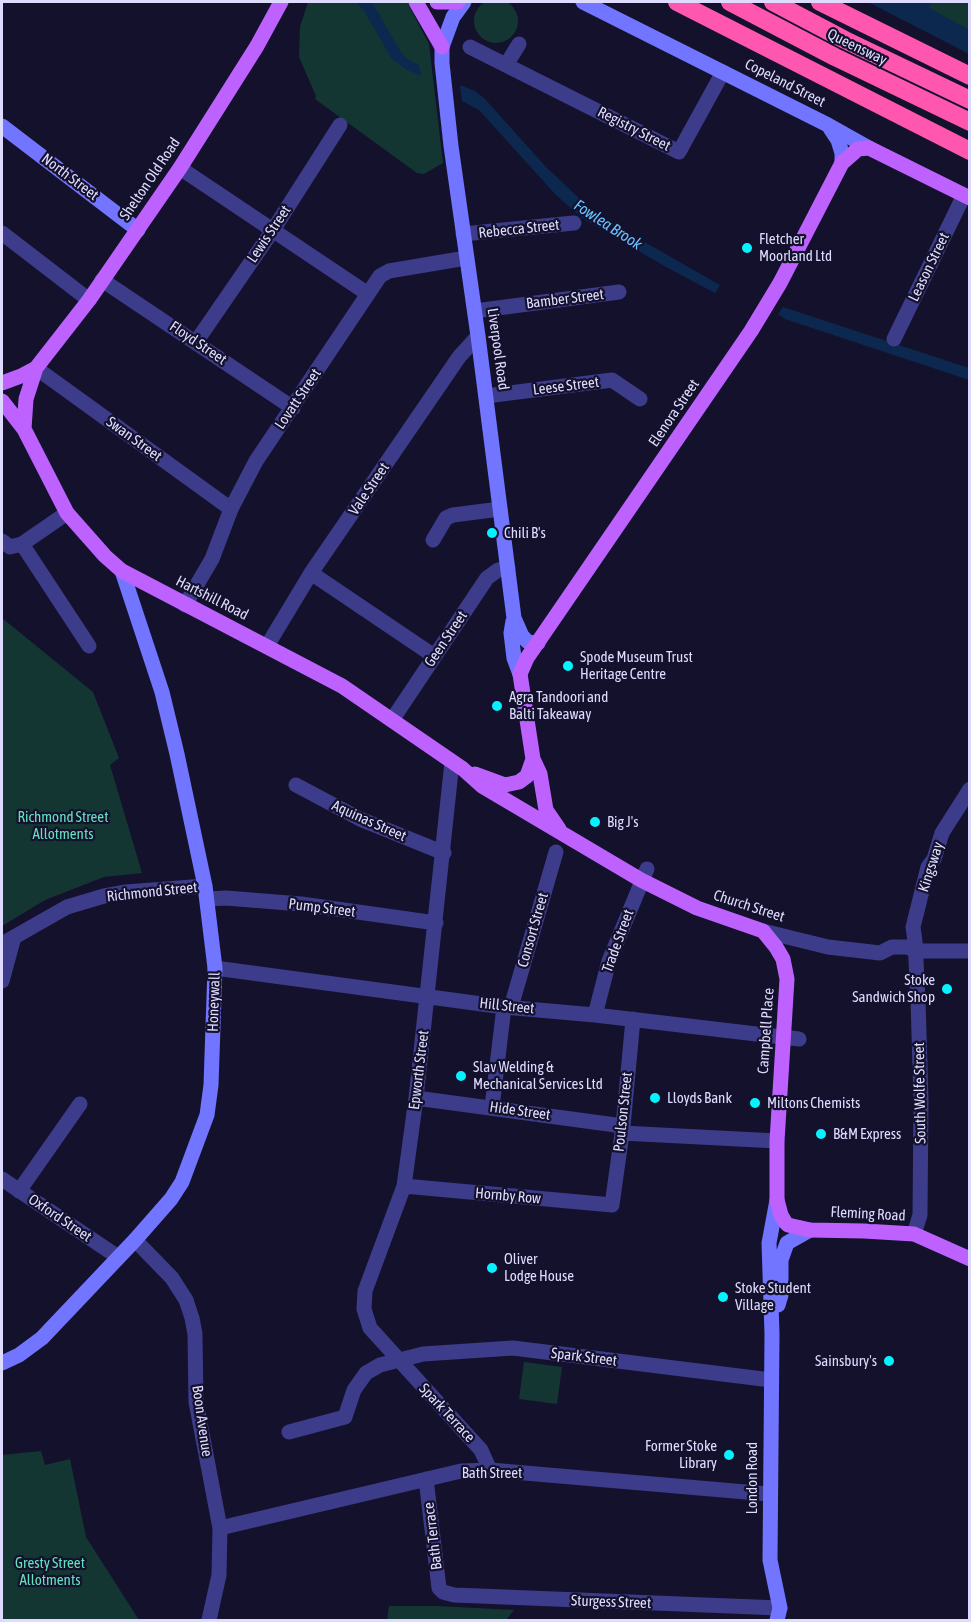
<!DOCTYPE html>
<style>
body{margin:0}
#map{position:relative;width:971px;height:1622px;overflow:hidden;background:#14112c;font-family:"Asap Condensed",sans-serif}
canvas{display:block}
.frame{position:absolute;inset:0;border:3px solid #dedbff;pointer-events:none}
</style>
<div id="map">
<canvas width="971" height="1622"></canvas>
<div class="frame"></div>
</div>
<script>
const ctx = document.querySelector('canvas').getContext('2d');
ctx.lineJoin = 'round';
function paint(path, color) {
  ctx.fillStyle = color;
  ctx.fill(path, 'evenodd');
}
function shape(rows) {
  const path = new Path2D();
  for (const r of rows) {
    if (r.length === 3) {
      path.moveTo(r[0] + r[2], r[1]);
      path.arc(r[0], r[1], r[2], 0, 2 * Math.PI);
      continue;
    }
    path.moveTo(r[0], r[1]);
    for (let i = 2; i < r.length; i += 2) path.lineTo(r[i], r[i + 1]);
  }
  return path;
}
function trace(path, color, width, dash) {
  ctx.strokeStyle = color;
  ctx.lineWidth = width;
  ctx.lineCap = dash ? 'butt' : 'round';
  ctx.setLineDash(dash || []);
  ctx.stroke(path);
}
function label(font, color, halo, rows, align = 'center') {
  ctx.font = font + ' "Asap Condensed",sans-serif';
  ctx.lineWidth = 4.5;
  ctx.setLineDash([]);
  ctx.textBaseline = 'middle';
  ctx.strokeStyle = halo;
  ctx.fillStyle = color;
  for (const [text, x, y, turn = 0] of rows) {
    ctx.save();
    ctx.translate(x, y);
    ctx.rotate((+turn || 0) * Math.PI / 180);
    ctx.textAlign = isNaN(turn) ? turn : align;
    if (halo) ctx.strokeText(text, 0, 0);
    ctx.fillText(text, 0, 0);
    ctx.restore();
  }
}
paint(shape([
 [496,21,22],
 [308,2,407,2,429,44,443,163,424,174,417,173,315,99,316,96,299,57,300,27],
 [927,2,969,2,969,30,928,8,931,4],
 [2,618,93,692,119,758,110,765,142,873,104,877,45,900,2,926],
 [524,1362,562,1367,557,1404,519,1399],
 [41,1451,45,1465,70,1459,86,1537,139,1620,2,1620,2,1455],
 [389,1606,437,1606,514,1610,506,1620,387,1620]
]), '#143633');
paint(shape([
 [356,2,372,2,401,52,406,58,419,65,421,76,407,70,391,58,363,9],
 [868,2,927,2,931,3,929,8,969,30,969,54],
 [460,85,475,91,485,99,546,167,597,215,720,285,715,293,666,267,582,218,555,194,479,110,462,101],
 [783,307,969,368,969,380,785,319,778,314]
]), '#0d284f');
trace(shape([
 [470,47,679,152,723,72],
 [506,65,519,44],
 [180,168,368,294],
 [2,233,89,300],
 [463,234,574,223],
 [102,280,293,408],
 [475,311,619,292],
 [894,339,964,195],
 [196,342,273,230,340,125],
 [36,368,231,509],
 [486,396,612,380,640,399],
 [433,540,446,518,453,515,500,509],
 [2,541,10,547,22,544,89,646],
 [22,544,67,513],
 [311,573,434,656],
 [185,605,212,559,231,509,256,461,380,276,389,271,466,258],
 [267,646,311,573,459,357,478,336],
 [392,720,487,578,498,570,508,568],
 [452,762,416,1098,404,1186,365,1291,364,1309,370,1328,481,1450,490,1470],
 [296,785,360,819,444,853],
 [207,899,226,898,301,904,436,923],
 [763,931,828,947,880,953,892,947,907,947,916,951,970,951],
 [2,944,67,907,104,896,126,892,205,886],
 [215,968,504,1007,595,1015,799,1039],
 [2,981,14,937],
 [511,1007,556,852],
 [595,1015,609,961,647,869],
 [416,1098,623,1126],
 [492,1107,504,1007],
 [622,1133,777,1141],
 [2,1179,118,1257],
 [404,1186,612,1205,623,1126,633,1019],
 [19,1191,80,1104],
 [914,1234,920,1215,921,1100,918,1000,915,941,913,927,928,867,934,859,942,833,970,789],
 [135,1240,172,1278,186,1300,192,1318,195,1334,196,1402,220,1528,219,1575,209,1620],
 [289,1432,345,1417,354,1390,366,1373,380,1365,423,1354,513,1348,771,1380],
 [426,1479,439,1588,443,1592,454,1595,780,1608],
 [220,1528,461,1471,490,1470,769,1494]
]), '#3c3c8b', 15);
trace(shape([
 [464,2,453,17,442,47,442,63,451,146,478,336,514,618,522,636,528,642,538,643],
 [583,2,828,125,869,148],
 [2,126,138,230],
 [830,128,838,140,842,153,842,163],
 [513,621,511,633,514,658,520,674],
 [777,1200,769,1243,772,1334,770,1560,780,1608,777,1620],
 [778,1305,781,1295,781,1260,787,1243,810,1230],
 [2,1363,19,1355,42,1338,135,1240,171,1199,182,1182,207,1115,211,1085,215,968,205,886,177,754,162,692,122,571]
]), '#7275ff', 15);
trace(shape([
 [416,2,442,47],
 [437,2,458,2],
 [2,383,21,376,36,368],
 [2,401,24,429,67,513,105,556,122,571,342,686,463,769,482,786,641,880,697,908,763,931,776,947,783,959,787,979,777,1141,777,1200,781,1215,785,1222,788,1225,810,1230,864,1231,914,1234,970,1259],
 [24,429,26,399,36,368,89,300,180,168,257,46,281,2],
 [475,774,505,785,519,782,527,776,533,759],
 [559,829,546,810,540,774,533,759,520,674,527,658,751,331,780,283,842,163,858,149,869,148,970,198]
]), '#bd62ff', 15);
trace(shape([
 [677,2,970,151],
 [730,2,835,57,970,122],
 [773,2,845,40,970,100],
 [820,2,970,76]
]), '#ff56af', 18);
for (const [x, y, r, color] of [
 [747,248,6,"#07f2ff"],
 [492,533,6,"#07f2ff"],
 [568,666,6,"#07f2ff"],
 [497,706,6,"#07f2ff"],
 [595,822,6,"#07f2ff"],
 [947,989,6,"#07f2ff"],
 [461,1076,6,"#07f2ff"],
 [655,1098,6,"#07f2ff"],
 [755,1103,6,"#07f2ff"],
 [821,1134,6,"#07f2ff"],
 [492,1268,6,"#07f2ff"],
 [723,1297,6,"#07f2ff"],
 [889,1361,6,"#07f2ff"],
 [729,1455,6,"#07f2ff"]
]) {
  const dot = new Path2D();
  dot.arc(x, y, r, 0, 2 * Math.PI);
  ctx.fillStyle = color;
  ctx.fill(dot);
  trace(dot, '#14112c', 2);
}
label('15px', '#dedbff', '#14112c', [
 ["Queensway",857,47,26],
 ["Copeland Street",785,83,27],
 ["Registry Street",634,129,27],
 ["North Street",70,177,37],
 ["Shelton Old Road",150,179,-56],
 ["Rebecca Street",519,229,-6],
 ["Lewis Street",269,234,-56],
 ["Leason Street",929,267,-64],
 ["Bamber Street",565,299,-7],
 ["Floyd Street",198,343,34],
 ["Liverpool Road",498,349,82],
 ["Leese Street",566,386,-7],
 ["Lovatt Street",298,399,-56],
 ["Elenora Street",674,413,-56],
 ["Swan Street",134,439,36],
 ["Vale Street",369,489,-56],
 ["Hartshill Road",212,598,27],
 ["Geen Street",446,639,-56],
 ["Aquinas Street",369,821,24],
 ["Kingsway",931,867,-72],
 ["Richmond Street",152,892,-6],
 ["Church Street",749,906,18],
 ["Pump Street",322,908,7],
 ["Consort Street",533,930,-74],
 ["Trade Street",618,941,-70],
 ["Honeywall",214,1002,-88],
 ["Hill Street",507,1006,6],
 ["Campbell Place",766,1031,-86],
 ["Epworth Street",419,1070,-83],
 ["South Wolfe Street",920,1093,-91],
 ["Hide Street",520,1111,8],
 ["Poulson Street",623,1112,-84],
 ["Hornby Row",508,1196,5],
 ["Fleming Road",868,1214,3],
 ["Oxford Street",60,1218,34],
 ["Spark Street",584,1357,7],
 ["Spark Terrace",447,1413,47],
 ["Boon Avenue",202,1421,82],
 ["Bath Street",492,1473],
 ["London Road",752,1478,-90],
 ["Bath Terrace",433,1536,-97],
 ["Sturgess Street",611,1602,2]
]);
label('15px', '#dedbff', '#14112c', [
 ["Fletcher",759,239],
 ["Moorland Ltd",759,256],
 ["Chili B's",504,533],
 ["Spode Museum Trust",580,657],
 ["Heritage Centre",580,674],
 ["Agra Tandoori and",509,697],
 ["Balti Takeaway",509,714],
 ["Big J's",607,822],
 ["Stoke",935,980,"right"],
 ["Sandwich Shop",935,997,"right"],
 ["Slav Welding &",473,1067],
 ["Mechanical Services Ltd",473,1084],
 ["Lloyds Bank",667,1098],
 ["Miltons Chemists",767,1103],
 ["B&M Express",833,1134],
 ["Oliver",504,1259],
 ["Lodge House",504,1276],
 ["Stoke Student",735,1288],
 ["Village",735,1305],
 ["Sainsbury's",877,1361,"right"],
 ["Former Stoke",717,1446,"right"],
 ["Library",717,1463,"right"]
], 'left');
label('15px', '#64e2bd', '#14112c', [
 ["Richmond Street",63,817],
 ["Allotments",63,834],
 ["Gresty Street",50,1563],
 ["Allotments",50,1580]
]);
label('italic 16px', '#69c1ff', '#14112c', [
 ["Fowlea Brook",608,225,33]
]);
</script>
